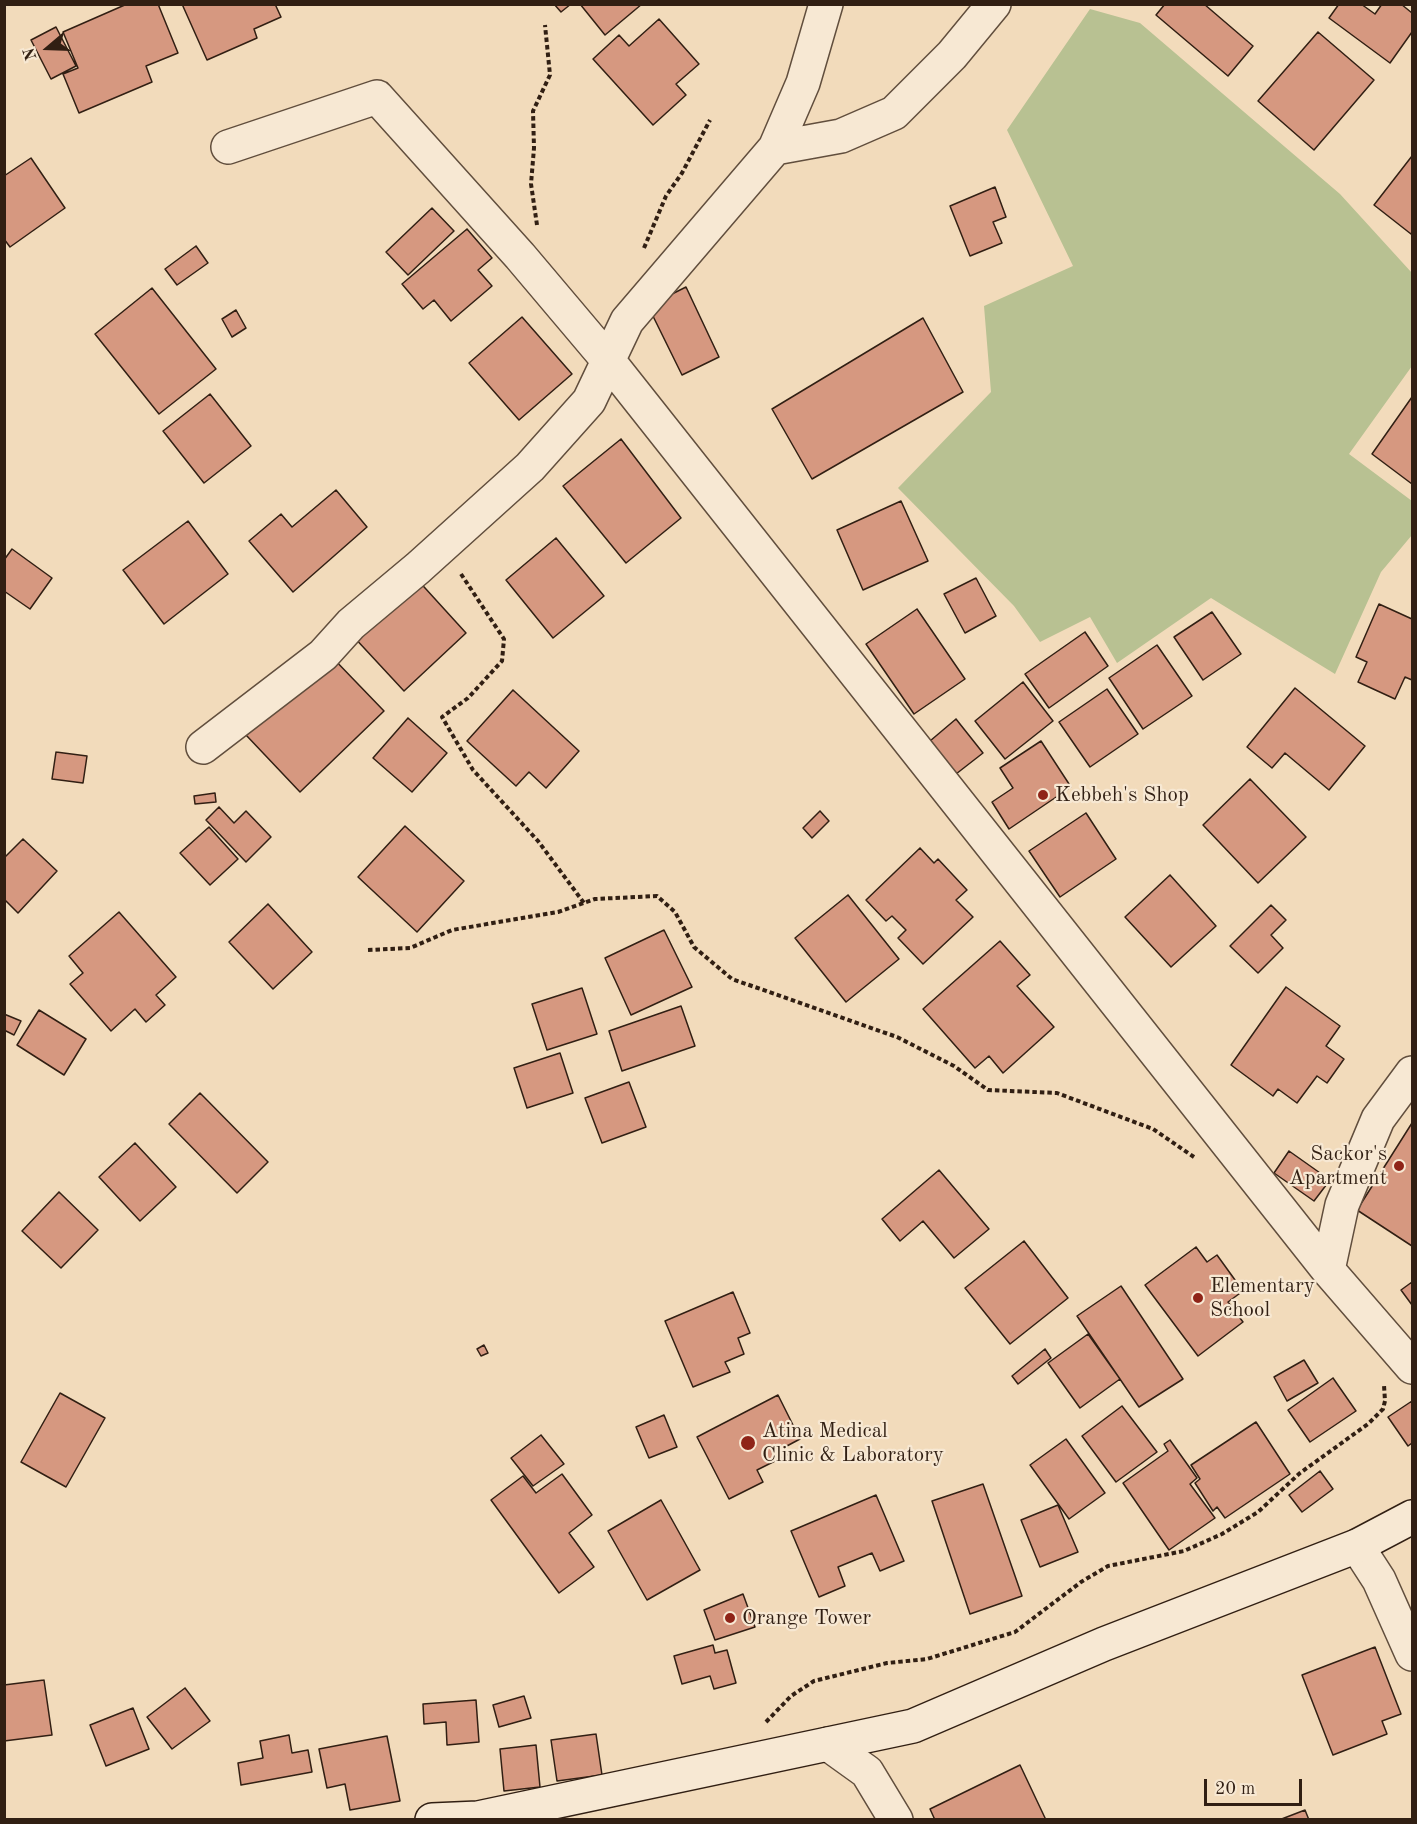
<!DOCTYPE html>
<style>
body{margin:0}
#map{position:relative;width:1417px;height:1824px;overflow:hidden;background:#f2dbbb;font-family:"Old Standard TT",serif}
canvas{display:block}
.frame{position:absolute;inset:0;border:6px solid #311f13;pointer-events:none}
.north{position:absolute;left:18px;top:18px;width:60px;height:60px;-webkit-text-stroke:4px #f7e8d3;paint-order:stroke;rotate:251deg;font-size:16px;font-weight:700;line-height:24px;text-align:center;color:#311f13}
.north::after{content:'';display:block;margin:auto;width:21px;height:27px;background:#311f13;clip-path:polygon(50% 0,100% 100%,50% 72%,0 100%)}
.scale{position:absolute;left:1204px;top:1779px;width:98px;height:27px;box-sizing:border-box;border:3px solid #311f13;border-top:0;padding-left:8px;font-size:18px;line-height:21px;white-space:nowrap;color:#311f13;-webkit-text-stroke:4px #f7e8d3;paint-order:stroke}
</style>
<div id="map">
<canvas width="1417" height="1824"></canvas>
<div class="frame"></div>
<div class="north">N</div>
<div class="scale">20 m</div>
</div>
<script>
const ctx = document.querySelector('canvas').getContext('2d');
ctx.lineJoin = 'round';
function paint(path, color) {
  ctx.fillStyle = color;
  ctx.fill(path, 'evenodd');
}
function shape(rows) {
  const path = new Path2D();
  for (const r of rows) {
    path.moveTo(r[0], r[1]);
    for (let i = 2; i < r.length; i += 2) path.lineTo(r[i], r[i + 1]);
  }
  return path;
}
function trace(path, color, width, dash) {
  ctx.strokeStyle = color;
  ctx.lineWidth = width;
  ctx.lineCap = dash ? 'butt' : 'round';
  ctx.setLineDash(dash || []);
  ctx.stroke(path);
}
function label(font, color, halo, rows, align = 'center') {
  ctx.font = font + ' "Old Standard TT",serif';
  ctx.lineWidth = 4.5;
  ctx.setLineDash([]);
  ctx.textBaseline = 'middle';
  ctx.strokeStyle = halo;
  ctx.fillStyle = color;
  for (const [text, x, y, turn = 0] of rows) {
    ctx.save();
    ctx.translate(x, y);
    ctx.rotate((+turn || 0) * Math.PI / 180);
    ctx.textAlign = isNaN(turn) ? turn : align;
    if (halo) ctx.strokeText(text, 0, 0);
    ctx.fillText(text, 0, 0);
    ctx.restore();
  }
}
paint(shape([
 [1090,9,1140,23,1340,194,1412,273,1412,366,1349,454,1412,501,1412,535,1381,572,1335,674,1211,598,1117,663,1090,617,1040,642,1014,606,898,488,991,392,984,306,1073,266,1007,130]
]), '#b8c192');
const building = shape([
 [127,4,158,4,178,53,146,66,152,82,79,113,63,74,78,68,63,32,127,4],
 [182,4,275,4,281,17,254,29,257,38,207,60,182,4],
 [554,4,571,4,561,12,554,4],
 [580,4,642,4,605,35,580,4],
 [1165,4,1204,4,1253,46,1228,76,1156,15,1165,4],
 [1339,4,1361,4,1375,14,1382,4,1401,4,1412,13,1412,32,1390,63,1329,18,1339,4],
 [659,19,699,64,676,84,686,95,653,125,593,59,619,35,629,46,659,19],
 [56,27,76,66,51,79,31,40,56,27],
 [1318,32,1374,80,1314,150,1258,101,1318,32],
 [1412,156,1412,232,1411,234,1374,205,1412,156],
 [31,158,65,208,10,247,4,239,4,176,31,158],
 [995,187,1006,217,993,222,1002,243,970,256,950,206,995,187],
 [432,208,454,231,408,275,386,252,432,208],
 [467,229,492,258,478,270,492,286,451,321,434,300,423,309,402,284,467,229],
 [196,246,208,263,177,285,165,269,196,246],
 [686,287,719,357,682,375,648,306,686,287],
 [152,288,216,369,159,414,95,334,152,288],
 [236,310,246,328,232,337,222,319,236,310],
 [522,317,572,374,519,420,469,363,522,317],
 [923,318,963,392,812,479,772,409,923,318],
 [210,394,251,446,204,483,163,431,210,394],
 [1412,397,1412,484,1372,454,1412,397],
 [621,439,681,518,626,563,563,486,621,439],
 [336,490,367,527,293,592,249,541,281,514,292,527,336,490],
 [901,501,928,561,863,590,837,530,901,501],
 [188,521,228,574,164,624,123,570,188,521],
 [556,538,604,596,553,638,506,580,556,538],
 [12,549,52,578,30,609,4,591,4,560,12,549],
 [415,577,466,633,404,691,352,635,415,577],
 [976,578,996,616,965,633,944,594,976,578],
 [1379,604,1412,619,1412,680,1405,677,1395,699,1358,682,1367,662,1356,657,1379,604],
 [917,609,965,679,914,714,866,644,917,609],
 [1212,612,1241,654,1203,680,1174,637,1212,612],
 [1085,632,1108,666,1049,708,1025,674,1085,632],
 [1157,645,1192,696,1143,729,1109,678,1157,645],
 [330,655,384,711,300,792,246,735,330,655],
 [1023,682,1053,721,1005,759,975,721,1023,682],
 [1295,688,1365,746,1329,790,1285,753,1272,768,1247,747,1295,688],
 [1107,689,1138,734,1090,767,1059,722,1107,689],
 [513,690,579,751,546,788,529,772,516,786,467,741,513,690],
 [408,718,447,753,412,792,373,758,408,718],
 [956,719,983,753,956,774,930,741,956,719],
 [1041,741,1071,787,1009,829,992,802,1013,788,1000,768,1041,741],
 [56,752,87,756,83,783,52,779,56,752],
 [1250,779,1306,837,1258,883,1203,825,1250,779],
 [215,793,216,802,195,804,194,796,215,793],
 [219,807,234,823,246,811,271,837,246,862,206,820,219,807],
 [820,811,829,821,812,838,803,828,820,811],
 [1086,813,1116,859,1060,897,1029,851,1086,813],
 [405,826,464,881,417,932,358,877,405,826],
 [209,827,238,859,210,885,180,853,209,827],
 [23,839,57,871,18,913,4,899,4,858,23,839],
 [920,848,934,863,938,859,967,890,956,900,973,917,923,964,898,938,906,930,892,916,886,921,866,900,920,848],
 [1170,875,1216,926,1171,967,1125,917,1170,875],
 [848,895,899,959,846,1002,795,938,848,895],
 [268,904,312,952,273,989,229,942,268,904],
 [1271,905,1286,920,1271,935,1283,948,1258,973,1230,946,1271,905],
 [119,912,176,977,156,995,165,1005,146,1022,135,1009,111,1031,70,984,83,973,69,956,119,912],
 [664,930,692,987,631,1015,605,958,664,930],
 [1000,941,1030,975,1017,986,1054,1027,1003,1073,989,1056,975,1068,923,1009,1000,941],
 [1286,987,1340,1026,1326,1046,1344,1059,1327,1083,1317,1076,1297,1103,1278,1089,1273,1096,1231,1065,1286,987],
 [582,988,597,1034,547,1050,532,1004,582,988],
 [681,1006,695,1046,622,1071,609,1031,681,1006],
 [39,1010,86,1039,64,1075,17,1045,39,1010],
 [4,1014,21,1021,14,1035,4,1030,4,1014],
 [560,1053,573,1093,527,1108,514,1068,560,1053],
 [629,1082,646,1127,602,1143,585,1098,629,1082],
 [200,1093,268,1162,237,1193,169,1124,200,1093],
 [1412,1123,1412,1246,1357,1210,1412,1123],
 [135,1143,176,1187,140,1221,99,1177,135,1143],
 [1289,1151,1330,1180,1314,1201,1274,1173,1289,1151],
 [939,1170,989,1229,954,1258,923,1221,900,1241,882,1219,939,1170],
 [59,1192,98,1230,61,1268,22,1231,59,1192],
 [1024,1241,1068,1298,1010,1344,965,1288,1024,1241],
 [1196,1247,1207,1262,1217,1255,1243,1291,1228,1302,1243,1322,1198,1356,1145,1285,1196,1247],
 [1412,1282,1412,1305,1401,1290,1412,1282],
 [1121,1286,1183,1379,1139,1407,1077,1316,1121,1286],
 [733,1292,750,1333,738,1338,744,1354,725,1362,730,1372,693,1387,665,1321,733,1292],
 [1088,1334,1120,1379,1080,1408,1048,1363,1088,1334],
 [484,1345,488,1353,481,1356,477,1349,484,1345],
 [1045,1349,1051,1358,1018,1384,1012,1376,1045,1349],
 [1304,1360,1318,1383,1287,1401,1274,1377,1304,1360],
 [1333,1378,1356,1411,1310,1442,1288,1410,1333,1378],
 [60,1393,105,1418,66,1487,21,1462,60,1393],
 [778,1395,800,1439,785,1447,789,1454,757,1470,763,1482,729,1499,697,1437,778,1395],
 [1412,1401,1412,1443,1408,1446,1388,1417,1412,1401],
 [1122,1406,1157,1452,1116,1482,1082,1436,1122,1406],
 [664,1415,677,1447,649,1458,636,1427,664,1415],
 [1256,1422,1290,1474,1225,1518,1217,1507,1213,1511,1195,1483,1200,1479,1191,1465,1256,1422],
 [541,1435,564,1464,533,1486,511,1458,541,1435],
 [1066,1439,1105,1493,1069,1519,1030,1465,1066,1439],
 [1170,1440,1197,1478,1190,1484,1215,1518,1169,1550,1123,1483,1168,1451,1164,1444,1170,1440],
 [1320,1471,1333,1489,1302,1512,1289,1495,1320,1471],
 [562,1474,592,1515,569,1533,594,1567,559,1593,491,1500,523,1476,536,1493,562,1474],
 [983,1484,1022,1596,970,1614,932,1501,983,1484],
 [876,1495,904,1561,880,1571,872,1553,838,1567,845,1586,819,1597,791,1531,876,1495],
 [661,1500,700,1570,647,1600,608,1531,661,1500],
 [1058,1505,1078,1552,1040,1567,1021,1520,1058,1505],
 [743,1594,755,1627,715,1640,704,1610,743,1594],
 [713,1645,715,1653,727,1650,736,1683,714,1689,710,1676,682,1684,674,1656,713,1645],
 [1375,1647,1401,1714,1382,1721,1387,1734,1333,1755,1302,1675,1375,1647],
 [44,1680,52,1735,4,1741,4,1685,44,1680],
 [185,1688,210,1721,172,1749,147,1717,185,1688],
 [524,1696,531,1718,499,1727,493,1705,524,1696],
 [476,1700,479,1742,447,1745,446,1722,424,1724,423,1704,476,1700],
 [133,1708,149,1749,106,1766,90,1725,133,1708],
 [596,1734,602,1775,557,1781,551,1740,596,1734],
 [289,1735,292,1753,308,1750,312,1772,241,1785,238,1763,263,1758,260,1741,289,1735],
 [387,1736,400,1801,350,1810,345,1784,327,1788,319,1749,387,1736],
 [536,1745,540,1787,504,1791,500,1749,536,1745],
 [1020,1765,1046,1820,935,1820,930,1809,1020,1765],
 [1305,1810,1309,1820,1279,1820,1305,1810]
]);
paint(building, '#d69880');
trace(building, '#311f13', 1.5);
const minor = shape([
 [228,147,377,97,520,256,607,359,1328,1270,1412,1367],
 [775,148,841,136,894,113,952,55,994,4],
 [203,747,323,655,351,624,418,568,530,467,589,401,627,321,775,148,803,83,826,4],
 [1328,1270,1342,1205,1378,1119,1412,1073],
 [1357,1546,1379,1580,1412,1654],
 [828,1744,867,1772,896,1820]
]);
const secondary = shape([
 [432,1820,478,1818,913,1726,1104,1644,1357,1546,1412,1517]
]);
trace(minor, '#614e3d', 36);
trace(secondary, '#311f13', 36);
trace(shape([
 [537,225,531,184,534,148,533,111,550,75,545,25],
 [644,248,666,196,682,173,710,120],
 [461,574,504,639,502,661,468,698,442,717,473,770,538,841,584,903],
 [368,950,410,948,452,930,558,912,595,899,657,896,675,912,694,947,732,979,897,1037,954,1066,988,1090,1057,1093,1153,1129,1194,1157],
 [766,1722,791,1696,814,1681,887,1663,927,1659,1015,1632,1081,1582,1108,1566,1184,1551,1222,1534,1258,1512,1300,1473,1368,1424,1383,1409,1385,1401,1384,1385]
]), '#311f13', 4, [4.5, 3]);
trace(minor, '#f7e8d3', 33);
trace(secondary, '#f7e8d3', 33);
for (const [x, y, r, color] of [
 [1043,795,6,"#8f2418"],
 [1399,1166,6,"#8f2418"],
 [1198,1298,6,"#8f2418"],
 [748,1443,8,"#8f2418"],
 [730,1618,6,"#8f2418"]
]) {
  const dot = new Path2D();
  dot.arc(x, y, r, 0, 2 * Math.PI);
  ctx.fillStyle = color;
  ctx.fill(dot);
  trace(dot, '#f7e8d3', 2);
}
label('21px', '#311f13', '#f7e8d3', [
 ["Kebbeh's Shop",1055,795],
 ["Sackor's",1387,1154,"right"],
 ["Apartment",1387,1178,"right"],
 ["Elementary",1210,1286],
 ["School",1210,1310],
 ["Atina Medical",762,1431],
 ["Clinic & Laboratory",762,1455],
 ["Orange Tower",742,1618]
], 'left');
</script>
